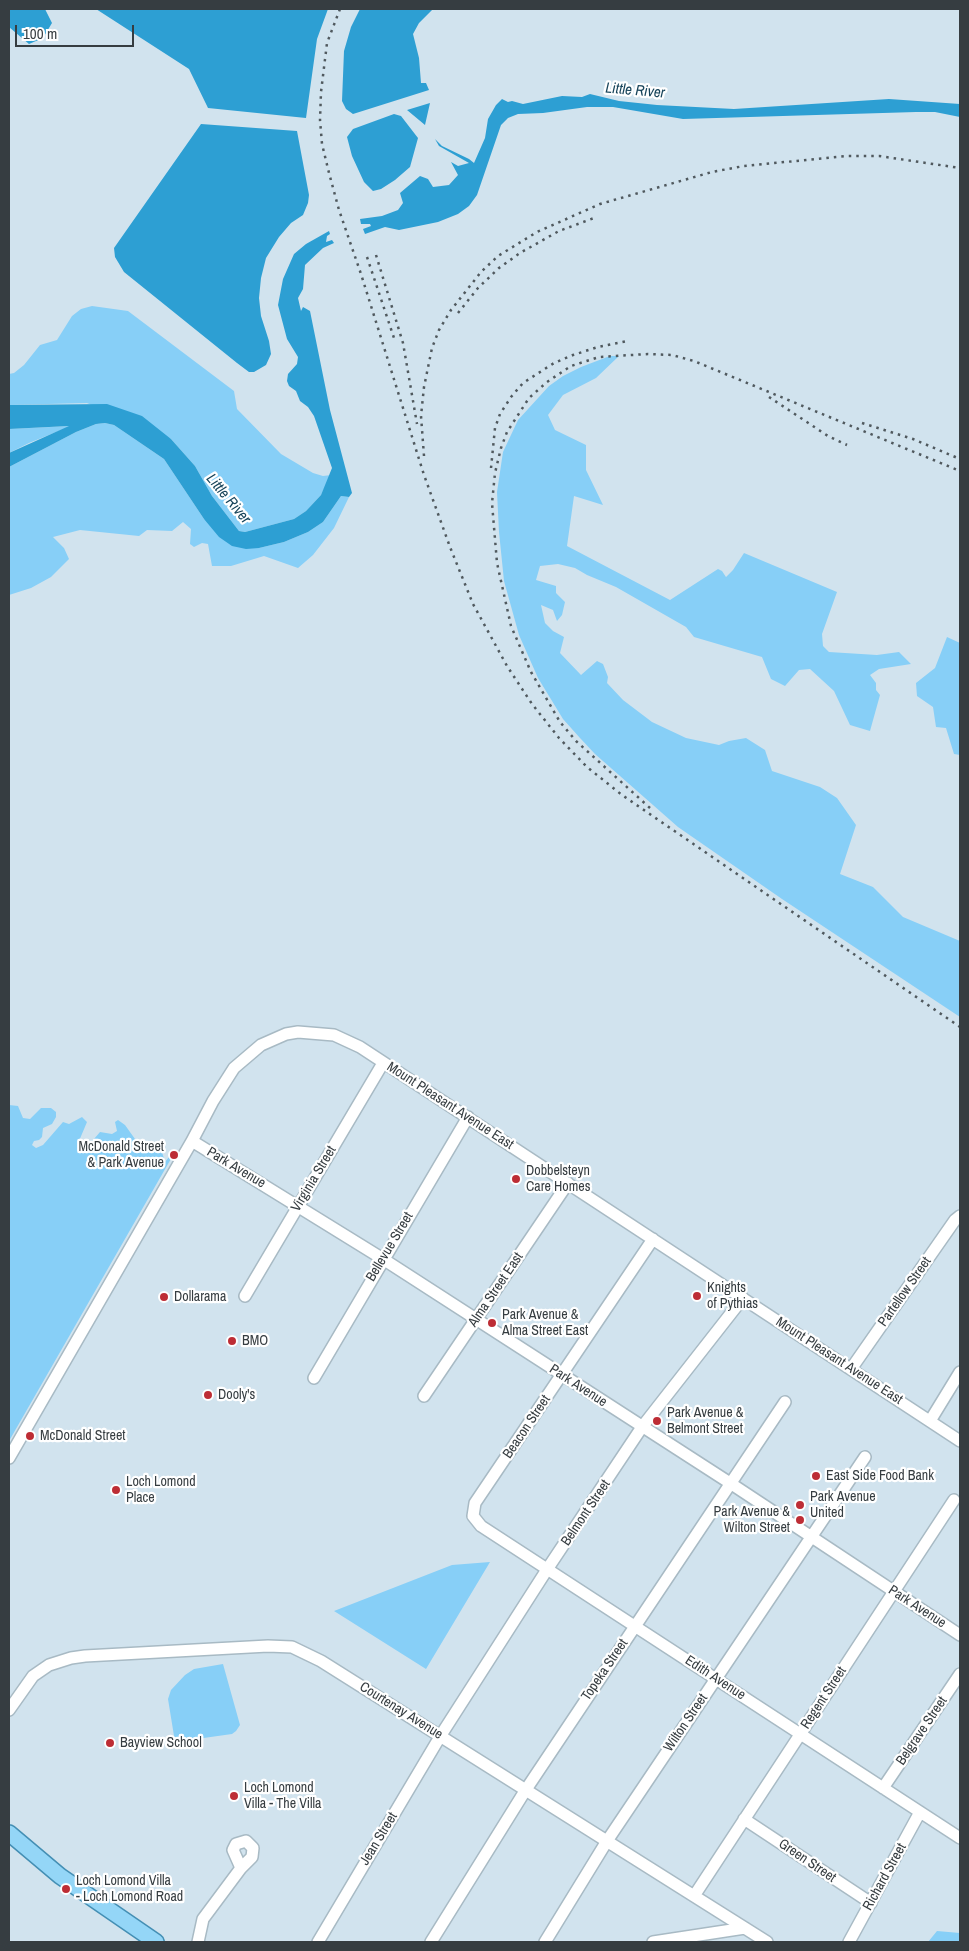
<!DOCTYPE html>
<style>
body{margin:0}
#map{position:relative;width:969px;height:1951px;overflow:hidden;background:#d1e3ee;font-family:"Archivo Narrow",sans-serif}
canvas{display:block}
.frame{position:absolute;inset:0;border:10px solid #363d41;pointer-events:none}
.scale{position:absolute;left:15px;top:25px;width:119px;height:22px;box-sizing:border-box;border:2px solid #363d41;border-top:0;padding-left:6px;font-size:15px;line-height:18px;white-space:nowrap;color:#363d41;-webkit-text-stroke:4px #fff;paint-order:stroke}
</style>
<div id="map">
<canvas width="969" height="1951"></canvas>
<div class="frame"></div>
<div class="scale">100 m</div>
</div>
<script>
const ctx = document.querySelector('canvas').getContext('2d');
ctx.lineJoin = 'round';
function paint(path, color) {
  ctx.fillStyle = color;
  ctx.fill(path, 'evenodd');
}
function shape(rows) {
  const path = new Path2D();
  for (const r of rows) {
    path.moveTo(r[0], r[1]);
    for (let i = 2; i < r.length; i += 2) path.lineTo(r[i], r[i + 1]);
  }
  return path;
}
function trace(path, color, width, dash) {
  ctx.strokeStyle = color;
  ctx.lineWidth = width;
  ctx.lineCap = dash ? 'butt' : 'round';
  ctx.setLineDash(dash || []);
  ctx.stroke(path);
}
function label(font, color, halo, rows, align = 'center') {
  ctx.font = font + ' "Archivo Narrow",sans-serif';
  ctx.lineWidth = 4.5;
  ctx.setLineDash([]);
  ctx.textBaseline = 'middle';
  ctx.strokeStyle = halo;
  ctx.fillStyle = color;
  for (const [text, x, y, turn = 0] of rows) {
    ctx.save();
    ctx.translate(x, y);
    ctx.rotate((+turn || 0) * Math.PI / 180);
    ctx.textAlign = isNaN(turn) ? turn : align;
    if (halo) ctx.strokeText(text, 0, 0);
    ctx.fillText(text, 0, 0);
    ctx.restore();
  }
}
paint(shape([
 [92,306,128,311,234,391,237,409,281,454,313,473,323,476,331,475,321,495,306,511,294,519,245,532,239,531,212,496,195,466,171,439,87,403,9,405,9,374,14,373,24,365,40,345,57,340,72,316,81,309],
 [610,356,619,356,596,378,563,395,548,415,555,430,586,445,586,470,603,505,574,496,567,546,670,600,718,569,722,571,726,577,733,570,744,553,837,592,822,634,823,646,829,652,877,655,899,652,911,664,879,669,870,675,876,683,876,690,880,695,870,731,850,725,834,691,810,669,799,670,785,686,771,679,762,657,694,637,686,627,616,587,587,575,575,568,558,564,540,566,536,580,556,586,556,593,565,602,562,615,557,621,553,610,541,605,545,623,553,631,564,637,560,653,581,675,597,661,603,664,608,677,607,683,623,700,652,722,686,738,719,745,729,741,746,738,765,750,772,771,820,787,837,798,856,825,840,874,873,887,903,917,960,941,960,1017,782,899,678,827,595,754,580,738,563,719,538,678,519,635,504,581,499,532,497,492,503,452,518,420,549,386,563,376,581,367],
 [105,423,114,425,164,459,204,519,259,548,284,542,308,532,323,522,341,496,349,497,334,528,313,555,298,568,264,556,231,566,212,566,208,544,202,543,194,547,190,544,191,529,183,522,172,531,147,530,139,536,80,530,53,537,64,548,69,559,51,577,31,588,9,595,9,467,76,432,96,424],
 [71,426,29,443,9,453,9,429],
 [947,637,960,643,960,755,954,754,946,728,936,727,933,707,917,696,916,683,935,668],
 [9,1105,18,1106,23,1118,30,1119,41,1108,51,1108,56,1112,56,1117,52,1124,43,1128,42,1137,39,1140,34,1141,32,1145,36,1148,43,1145,63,1122,69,1124,82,1117,87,1122,79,1141,82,1146,88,1146,100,1132,112,1134,117,1131,115,1122,118,1120,125,1125,135,1139,157,1145,162,1152,165,1162,169,1157,172,1157,9,1441],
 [490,1562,426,1669,334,1611,452,1565],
 [223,1664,240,1725,236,1731,232,1734,175,1742,168,1699,171,1690,185,1675,194,1669],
 [937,1931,960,1933,960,1942,928,1942]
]), '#87cff7');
paint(shape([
 [9,9,45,9,52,23,43,38,29,44,9,27],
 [96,9,328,9,317,39,306,118,208,108,189,69],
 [360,9,433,9,419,23,413,34,419,58,421,83,426,83,429,90,353,114,346,109,342,101,344,51,351,27],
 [590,94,619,101,657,105,734,109,889,99,960,104,960,117,935,112,916,112,683,119,613,107,587,107,543,113,518,114,508,118,501,125,477,195,469,206,458,214,438,222,399,230,385,227,365,234,363,229,371,226,370,224,361,224,360,219,382,216,398,210,403,203,400,193,420,176,428,179,433,187,449,185,458,175,451,162,458,166,469,163,439,146,435,139,442,146,469,159,474,163,485,138,488,119,496,105,502,99,508,102,512,101,523,104,562,96,582,97],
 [430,103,425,125,407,110],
 [394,114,401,116,418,138,410,167,395,180,381,189,373,191,364,182,352,156,347,137,353,129],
 [201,124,297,131,309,195,308,203,303,215,291,223,279,237,266,258,261,278,259,298,261,316,269,341,271,354,266,365,254,372,249,372,237,363,124,272,115,257,114,248],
 [329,231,330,234,327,236,326,242,332,240,334,243,323,248,305,265,303,289,298,298,301,311,303,307,310,311,330,410,352,493,349,497,341,496,323,522,308,532,284,542,259,548,246,549,232,546,219,537,204,519,164,459,114,425,105,423,96,424,76,432,9,467,9,453,69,426,9,429,9,405,107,404,142,416,171,439,195,466,212,496,239,531,245,532,294,519,306,511,321,495,332,468,314,416,308,407,300,401,296,391,289,386,287,381,288,374,297,364,298,357,287,339,278,305,283,279,294,254,306,244]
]), '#2d9fd3');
const minor = shape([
 [192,1141,383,1259,730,1483,960,1635],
 [653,1239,475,1503,473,1516,481,1526,960,1838],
 [245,1296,383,1063],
 [851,1369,955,1220,960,1216],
 [314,1378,468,1117],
 [424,1396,568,1183],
 [930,1421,960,1372],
 [9,1458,192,1141,213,1101,234,1068,261,1045,286,1034,298,1032,334,1035,360,1047,960,1441],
 [9,1710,33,1676,49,1665,71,1658,85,1656,268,1646,292,1647,321,1661,767,1942],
 [883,1788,960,1674],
 [744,1819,871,1903],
 [694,1896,954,1500],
 [198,1942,203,1919,241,1868,252,1857,253,1848,246,1841,236,1844,233,1850,241,1868],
 [318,1942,441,1735,548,1568,642,1427,743,1298],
 [431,1942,525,1791,785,1402],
 [545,1942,607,1841,865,1457],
 [653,1942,745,1928],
 [849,1942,920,1812]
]);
const major = shape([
 [9,1833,60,1876,156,1942]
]);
trace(minor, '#a8bac4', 14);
trace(major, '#448fb4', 18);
trace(minor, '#fff', 11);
trace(major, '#94d6f7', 15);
trace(shape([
 [340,9,327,43,321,92,320,120,322,144,329,173,339,210,361,274,424,475,450,547,473,604,507,666,532,704,559,738,587,767,622,795,960,1027],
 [376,255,403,343,417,424],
 [367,257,394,338],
 [458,313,478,288,499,268,520,253,559,231,594,218],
 [769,397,828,436,847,445],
 [862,423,913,439,960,459],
 [424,456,421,416,424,387,432,348,439,330,451,310,481,272,498,256,537,232,600,204,712,172,744,166,847,156,879,156,960,168],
 [491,468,495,428,500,414,511,397,523,383,554,363,573,355,598,347,627,341],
 [650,808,576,741,560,722,531,672,511,626,497,563,492,503,495,473,501,448,507,432,529,398,547,382,571,366,599,357,648,354,672,355,694,361,960,471]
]), '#50595e', 2.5, [2.5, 5]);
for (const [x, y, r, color] of [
 [174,1155,5,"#bd2d35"],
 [516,1179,5,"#bd2d35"],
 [697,1296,5,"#bd2d35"],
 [164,1297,5,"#bd2d35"],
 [492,1323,5,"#bd2d35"],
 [232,1341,5,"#bd2d35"],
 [208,1395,5,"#bd2d35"],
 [657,1421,5,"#bd2d35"],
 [30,1436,5,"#bd2d35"],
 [816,1476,5,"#bd2d35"],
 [116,1490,5,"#bd2d35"],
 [800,1505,5,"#bd2d35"],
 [800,1520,5,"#bd2d35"],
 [110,1743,5,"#bd2d35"],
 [234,1796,5,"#bd2d35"],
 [66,1889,5,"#bd2d35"]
]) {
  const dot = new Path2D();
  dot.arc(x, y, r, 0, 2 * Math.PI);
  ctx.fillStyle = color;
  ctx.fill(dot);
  trace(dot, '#fff', 2);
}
label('14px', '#363d41', '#fff', [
 ["Mount Pleasant Avenue East",450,1106,33],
 ["Park Avenue",236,1168,31],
 ["Virginia Street",314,1179,-59],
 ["Bellevue Street",390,1247,-59],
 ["Alma Street East",496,1290,-56],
 ["Partellow Street",905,1292,-55],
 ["Mount Pleasant Avenue East",839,1361,33],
 ["Park Avenue",578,1386,33],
 ["Beacon Street",527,1427,-56],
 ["Belmont Street",586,1513,-56],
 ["Park Avenue",917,1607,33],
 ["Topeka Street",605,1670,-56],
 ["Edith Avenue",715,1678,33],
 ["Regent Street",824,1698,-57],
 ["Courtenay Avenue",401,1711,32],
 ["Wilton Street",686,1723,-56],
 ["Belgrave Street",922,1731,-56],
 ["Jean Street",379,1839,-59],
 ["Green Street",807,1861,34],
 ["Richard Street",885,1877,-61]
]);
label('14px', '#363d41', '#fff', [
 ["McDonald Street",164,1147,"right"],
 ["& Park Avenue",164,1163,"right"],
 ["Dobbelsteyn",526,1171],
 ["Care Homes",526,1187],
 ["Knights",707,1288],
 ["of Pythias",707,1304],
 ["Dollarama",174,1297],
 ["Park Avenue &",502,1315],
 ["Alma Street East",502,1331],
 ["BMO",242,1341],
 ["Dooly's",218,1395],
 ["Park Avenue &",667,1413],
 ["Belmont Street",667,1429],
 ["McDonald Street",40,1436],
 ["East Side Food Bank",826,1476],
 ["Loch Lomond",126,1482],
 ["Place",126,1498],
 ["Park Avenue",810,1497],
 ["United",810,1513],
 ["Park Avenue &",790,1512,"right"],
 ["Wilton Street",790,1528,"right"],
 ["Bayview School",120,1743],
 ["Loch Lomond",244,1788],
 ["Villa - The Villa",244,1804],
 ["Loch Lomond Villa",76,1881],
 ["- Loch Lomond Road",76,1897]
], 'left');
label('italic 15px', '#17445a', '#fff', [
 ["Little River",635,91,5],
 ["Little River",228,499,50]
]);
</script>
